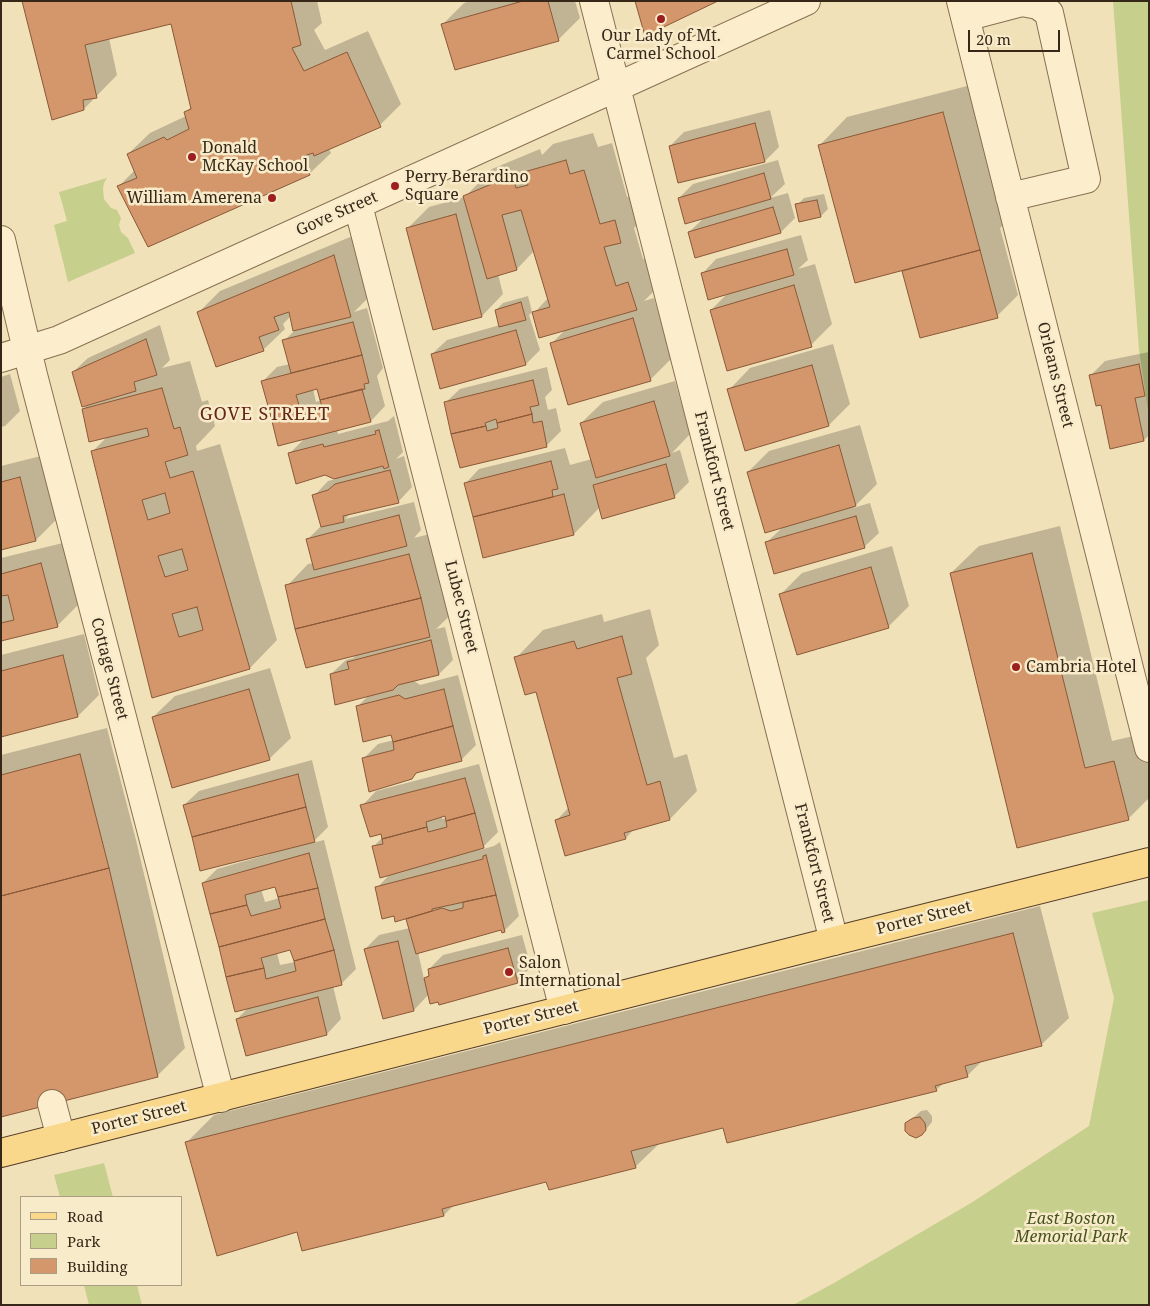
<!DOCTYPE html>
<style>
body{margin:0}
#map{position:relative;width:1150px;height:1306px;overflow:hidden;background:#f1e1b9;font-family:"Noto Serif",serif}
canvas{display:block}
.frame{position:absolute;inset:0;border:2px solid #362719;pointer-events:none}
.legend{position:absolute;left:20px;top:1196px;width:162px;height:90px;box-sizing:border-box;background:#f8ebc9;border:1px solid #aa9d83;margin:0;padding:6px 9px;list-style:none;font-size:15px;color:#362719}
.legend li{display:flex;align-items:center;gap:10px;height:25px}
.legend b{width:25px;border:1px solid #aa9d83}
.scale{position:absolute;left:968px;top:30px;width:92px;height:22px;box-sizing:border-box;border:2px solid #362719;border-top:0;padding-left:6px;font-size:15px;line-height:18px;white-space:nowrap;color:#362719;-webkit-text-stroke:4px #f8ebc9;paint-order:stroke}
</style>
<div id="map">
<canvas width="1150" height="1306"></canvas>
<div class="frame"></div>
<ul class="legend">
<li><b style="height:6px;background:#f9d88b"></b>Road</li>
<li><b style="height:14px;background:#c7cf8d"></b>Park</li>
<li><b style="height:14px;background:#d3976b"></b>Building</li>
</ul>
<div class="scale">20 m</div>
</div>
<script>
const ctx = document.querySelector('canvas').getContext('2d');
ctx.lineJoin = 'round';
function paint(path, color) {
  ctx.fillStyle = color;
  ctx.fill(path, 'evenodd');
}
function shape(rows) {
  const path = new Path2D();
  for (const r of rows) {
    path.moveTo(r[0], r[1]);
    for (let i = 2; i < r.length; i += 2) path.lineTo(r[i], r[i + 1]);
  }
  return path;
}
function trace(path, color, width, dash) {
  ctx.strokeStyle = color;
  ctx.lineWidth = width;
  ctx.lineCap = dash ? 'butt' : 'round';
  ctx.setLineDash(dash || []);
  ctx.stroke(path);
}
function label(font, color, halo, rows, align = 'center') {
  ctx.font = font + ' "Noto Serif",serif';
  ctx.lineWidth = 5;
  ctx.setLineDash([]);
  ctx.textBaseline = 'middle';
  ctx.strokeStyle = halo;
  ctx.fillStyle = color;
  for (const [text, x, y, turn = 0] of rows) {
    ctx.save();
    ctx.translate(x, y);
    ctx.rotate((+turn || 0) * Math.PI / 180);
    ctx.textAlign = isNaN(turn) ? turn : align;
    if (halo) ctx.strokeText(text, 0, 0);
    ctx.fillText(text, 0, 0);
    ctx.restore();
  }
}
paint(shape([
 [1113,1,1149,1,1149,417,1139,350],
 [107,178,104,183,103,189,104,199,111,208,117,210,121,218,119,225,121,232,128,238,135,253,68,282,54,225,67,221,59,192],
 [1149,900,1149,1305,793,1305,834,1283,971,1203,1089,1126,1114,998,1092,913],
 [104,1163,113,1197,60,1197,54,1175],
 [84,1285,137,1285,142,1305,89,1305]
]), '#c7cf8d');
paint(shape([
 [23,1,317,1,322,23,314,30,325,50,368,31,401,104,380,125,329,149,331,153,309,174,119,186,135,170,128,154,150,133,186,116,185,113,192,106,172,22,109,38,117,75,84,109],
 [470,1,575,1,580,18,558,40,443,24,464,3],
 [971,85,1007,221,1000,228,1018,295,997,316,904,271,907,268,820,145,847,117],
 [770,110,779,147,765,161,670,146,684,132],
 [593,133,598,147,612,143,627,197,642,193,648,214,634,228,643,259,656,256,664,281,644,301,654,298,672,358,650,380,552,343,566,329,534,313,548,298,534,251,517,269,498,274,503,294,482,316,434,328,407,229,429,207,465,197,492,169,540,149,542,155,553,144],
 [778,160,785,184,770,198,788,193,795,218,781,232,689,232,704,218,679,198,693,184],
 [824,194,828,209,821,216,797,205,804,198],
 [355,235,372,294,354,312,367,308,383,368,377,376,385,406,371,421,337,429,338,434,388,421,394,416,403,452,396,459,404,456,412,487,398,502,351,513,345,519,414,502,421,530,414,538,430,534,468,598,436,629,445,627,453,660,439,674,413,680,420,685,458,675,476,745,462,759,418,772,411,778,364,758,378,744,394,740,392,734,357,707,370,694,331,674,346,660,353,658,357,654,287,586,308,564,314,563,308,539,321,526,314,496,328,481,336,479,325,474,290,453,305,438,263,381,277,367,290,364,284,341,295,330,291,316,283,324,285,329,263,350,199,312,220,291],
 [318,387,322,400,316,402,313,389],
 [801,235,808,260,798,269,815,264,832,324,811,345,711,310,728,293,702,274,716,259],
 [528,296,532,312,529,315,540,350,526,364,432,354,447,340,500,325,496,310,503,303],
 [160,325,170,360,162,368,190,361,202,402,208,400,215,426,196,446,197,451,220,444,277,640,250,668,153,696,92,452,108,436,83,409,89,403,73,372,88,358],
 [833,344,850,404,829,425,746,449,729,390,750,368],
 [1149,352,1149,435,1144,440,1102,403,1091,375,1105,361],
 [547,367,552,390,545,397,548,410,556,408,561,431,546,446,461,467,445,403,460,389],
 [10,374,20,411,5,426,1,427,1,377],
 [675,381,690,434,672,453,680,450,689,482,675,496,603,517,600,507,574,534,484,556,465,484,479,469,565,448,570,465,592,459,581,423,603,402],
 [860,425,877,484,853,508,870,503,879,533,864,547,766,543,783,527,748,472,769,451],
 [41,456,57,519,36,540,1,549,1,466],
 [1060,526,1112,741,1142,734,1149,762,1149,798,1128,819,1018,846,951,573,979,546],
 [63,543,78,605,57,626,1,640,1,558],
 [892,546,909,606,888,627,781,594,802,573],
 [650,609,659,645,646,658,674,758,687,754,697,791,670,819,635,828,626,838,557,820,569,807,536,690,516,658,543,630,602,614,604,622],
 [84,634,99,695,78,716,1,736,1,655],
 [270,668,291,738,269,759,153,717,175,696],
 [107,728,136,840,185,1048,157,1076,1,1116,1,755],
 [312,760,328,827,312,843,324,840,356,969,342,983,333,986,341,1019,327,1034,237,1019,249,1007,203,883,217,869,270,854,269,852,184,805,199,791],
 [276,886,280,898,265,902,261,889],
 [291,949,295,962,280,965,277,953],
 [479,764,498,832,480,850,494,846,500,842,519,916,504,931,503,929,418,952,424,979,430,974,429,969,443,955,522,935,531,967,517,981,429,994,414,1010,384,1017,365,949,379,935,410,928,406,917,394,915,377,888,390,874,373,847,383,837,382,833,362,806,376,791],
 [446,814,447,818,442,819,442,816],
 [1040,906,1069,1018,1041,1045,983,1060,967,1076,944,1083,936,1090,723,1126,660,1143,635,1167,547,1181,454,1205,444,1215,303,1250,298,1231,186,1143,214,1115],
 [927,1110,932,1116,932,1122,922,1134,906,1124,921,1111]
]), '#0003');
const building = shape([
 [22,1,291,1,301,45,292,48,304,71,347,52,381,127,314,156,313,153,301,157,310,175,148,247,117,186,137,178,127,154,164,137,167,140,189,129,184,112,191,109,171,24,85,45,97,98,83,100,84,110,52,120,22,1],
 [523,1,548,1,559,41,455,70,441,24,523,1],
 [635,1,718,1,645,36,635,1],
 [943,112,980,250,855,283,818,145,943,112],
 [755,123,765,162,678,183,669,146,755,123],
 [566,160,570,174,584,170,600,224,615,220,621,243,604,247,616,286,628,282,637,310,539,338,532,312,550,307,521,210,502,215,517,270,487,279,463,196,513,175,516,188,528,185,524,172,566,160],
 [764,173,771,199,685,224,678,198,764,173],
 [817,200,821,217,799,222,795,204,817,200],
 [773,207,781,233,695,258,688,232,773,207],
 [456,214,482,317,433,330,406,228,456,214],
 [787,249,794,275,708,300,701,273,787,249],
 [980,250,998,318,920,338,902,271,980,250],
 [334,255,351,317,293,331,289,312,274,317,279,330,259,337,264,351,216,367,197,312,334,255],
 [794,285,812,347,727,371,710,310,794,285],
 [521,302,526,320,499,327,495,310,521,302],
 [633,318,651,381,568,405,550,343,633,318],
 [353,322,362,355,291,373,282,340,353,322],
 [516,330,526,365,440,389,431,354,516,330],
 [146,339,157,375,134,382,136,391,82,407,72,372,146,339],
 [362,355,369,383,364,384,365,389,320,400,317,389,296,395,299,405,270,413,261,381,362,355],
 [1139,364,1145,396,1135,398,1144,441,1110,449,1101,405,1096,406,1089,375,1139,364],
 [812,365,829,426,745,451,727,389,812,365],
 [533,380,539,405,530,407,532,414,497,423,496,419,485,423,486,426,451,434,444,402,533,380],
 [162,388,174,429,180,427,188,455,165,462,170,478,193,471,250,669,152,698,91,451,149,436,147,428,89,442,82,409,162,388],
 [165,493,170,513,148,520,142,500,165,493],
 [182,549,188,570,165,577,158,556,182,549],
 [197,607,203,630,179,637,172,614,197,607],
 [362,389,371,422,278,446,270,413,299,405,302,416,323,410,320,400,362,389],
 [654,401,670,456,596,478,580,423,654,401],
 [532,414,533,423,542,421,547,447,460,468,451,434,486,426,487,431,498,428,497,423,532,414],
 [379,430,389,467,384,469,383,466,334,479,325,475,296,484,288,453,323,444,324,447,376,434,375,431,379,430],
 [839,445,856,506,765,533,747,472,839,445],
 [551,461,558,489,552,490,553,497,473,517,464,483,551,461],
 [666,464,675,498,602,519,593,485,666,464],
 [390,470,399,503,343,516,344,522,321,527,312,495,328,490,335,484,390,470],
 [20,477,36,541,1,550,1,482,20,477],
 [564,494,574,535,483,558,473,517,564,494],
 [399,515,407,546,314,570,306,539,399,515],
 [856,516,865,548,774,574,765,542,856,516],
 [1032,553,1085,768,1114,761,1129,820,1017,848,950,573,1032,553],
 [409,554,421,598,295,629,285,585,409,554],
 [41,563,58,627,1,641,1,623,14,620,8,595,1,596,1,574,41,563],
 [871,567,889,628,797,655,779,594,871,567],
 [421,598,430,637,306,668,295,629,421,598],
 [622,636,632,674,617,678,647,785,660,781,670,820,624,833,626,839,565,856,555,820,570,815,536,692,525,695,514,657,574,641,577,649,622,636],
 [431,640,439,675,398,685,393,690,335,705,330,674,349,669,347,662,431,640],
 [63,655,78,717,1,737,1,671,63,655],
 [249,689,270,760,172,788,152,717,249,689],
 [444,689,453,726,393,742,391,735,363,742,356,706,399,695,405,699,444,689],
 [453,726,462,761,416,773,412,779,369,792,362,758,394,750,393,742,453,726],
 [80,754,109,868,1,896,1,775,80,754],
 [298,774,306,807,192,837,183,805,298,774],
 [465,778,475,813,446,821,445,816,426,822,427,827,382,839,381,834,370,837,360,805,465,778],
 [306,807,315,842,200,871,192,837,306,807],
 [475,813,484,848,380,878,372,846,383,844,382,839,427,827,428,832,447,827,446,821,475,813],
 [309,853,318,888,278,897,275,887,245,895,247,905,210,914,202,883,309,853],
 [486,855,496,895,432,909,432,911,395,922,394,916,382,919,375,887,483,859,483,856,486,855],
 [109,868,158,1077,1,1117,1,896,109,868],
 [318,888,325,919,219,947,210,914,247,905,251,916,281,908,278,897,318,888],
 [496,895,505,932,502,933,501,930,416,954,406,919,442,908,451,911,463,908,463,902,496,895],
 [325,919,334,950,294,961,290,950,261,958,264,968,226,977,219,947,325,919],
 [1013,933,1042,1046,965,1066,968,1077,935,1086,937,1091,727,1143,723,1128,631,1151,636,1168,549,1190,546,1182,442,1209,444,1216,302,1251,297,1232,217,1256,185,1142,1013,933],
 [398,941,414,1011,383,1019,364,949,398,941],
 [508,948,518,983,439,1005,438,1002,430,1004,424,978,429,976,428,969,508,948],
 [334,950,342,985,235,1012,226,977,264,968,266,979,296,971,294,961,334,950],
 [318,997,327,1035,246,1056,236,1019,318,997],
 [920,1117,925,1123,926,1130,922,1135,916,1138,909,1135,905,1131,905,1123,913,1118,920,1117]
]);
paint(building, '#d3976b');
trace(building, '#895837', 1);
const minor = shape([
 [594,1,834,941],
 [961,1,1149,748],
 [965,17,1022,2,1038,5,1049,13,1086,179,1010,197],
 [358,205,564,1010],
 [1,240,33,375,221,1098],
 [1,358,59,340,806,1],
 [52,1104,61,1138]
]);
const major = shape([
 [1,1153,834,941,1149,862]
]);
trace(minor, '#887052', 30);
trace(major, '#553d28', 30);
trace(minor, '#fceecc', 28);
trace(major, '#f9d88b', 28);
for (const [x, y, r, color] of [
 [661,19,5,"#9c1e1e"],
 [192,157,5,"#9c1e1e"],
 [395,186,5,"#9c1e1e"],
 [272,198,5,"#9c1e1e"],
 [1016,667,5,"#9c1e1e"],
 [509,972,5,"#9c1e1e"]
]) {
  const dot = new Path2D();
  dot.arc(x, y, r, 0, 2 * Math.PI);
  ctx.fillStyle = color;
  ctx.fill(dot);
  trace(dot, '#f8ebc9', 2);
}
label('16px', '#362719', '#f8ebc9', [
 ["Our Lady of Mt.",661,36,"center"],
 ["Carmel School",661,54,"center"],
 ["Donald",202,148],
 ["McKay School",202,166],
 ["Perry Berardino",405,177],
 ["Square",405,195],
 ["William Amerena",262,198,"right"],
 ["Cambria Hotel",1026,667],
 ["Salon",519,963],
 ["International",519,981]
], 'left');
label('16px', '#362719', '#f8ebc9', [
 ["Gove Street",337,214,-24],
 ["Orleans Street",1055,375,76],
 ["Frankfort Street",714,471,76],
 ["Lubec Street",461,607,76],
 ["Cottage Street",109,669,75],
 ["Frankfort Street",814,863,76],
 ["Porter Street",924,918,-14],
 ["Porter Street",531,1018,-14],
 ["Porter Street",139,1118,-14]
]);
label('italic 16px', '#46541e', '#f8ebc9', [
 ["East Boston",1071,1219],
 ["Memorial Park",1071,1237]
]);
ctx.letterSpacing = '1px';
label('18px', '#662615', '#f8ebc9', [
 ["GOVE STREET",265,415]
]);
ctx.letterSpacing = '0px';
</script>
